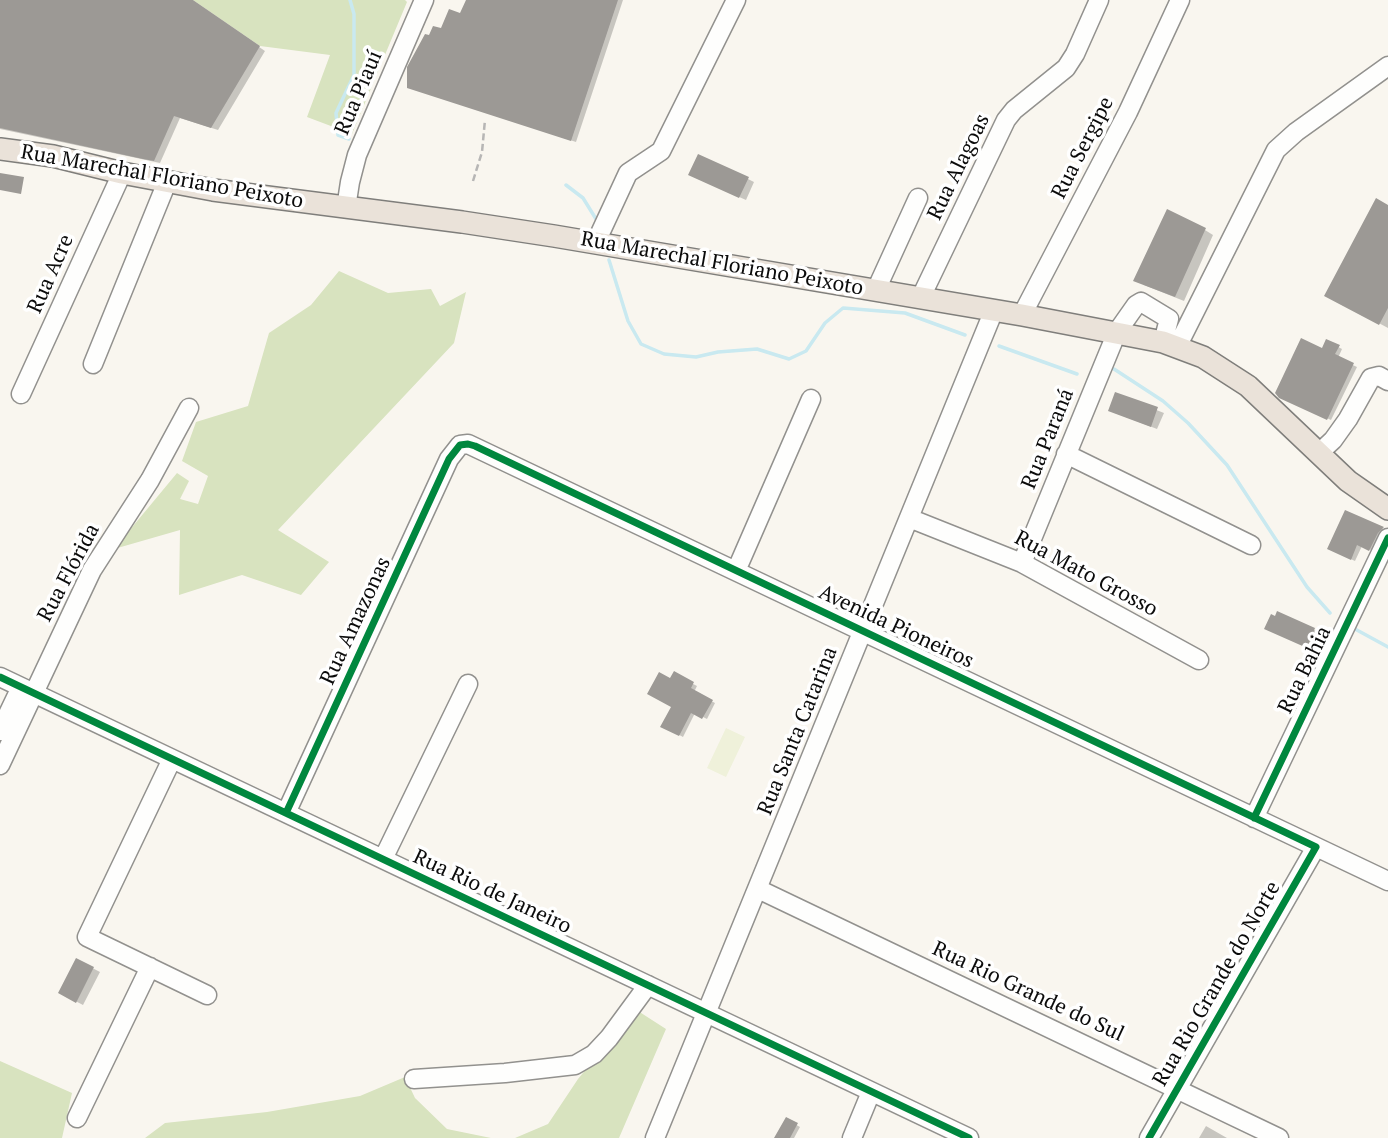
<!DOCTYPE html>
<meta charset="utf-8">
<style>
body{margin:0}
canvas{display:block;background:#f9f6ef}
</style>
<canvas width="1388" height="1138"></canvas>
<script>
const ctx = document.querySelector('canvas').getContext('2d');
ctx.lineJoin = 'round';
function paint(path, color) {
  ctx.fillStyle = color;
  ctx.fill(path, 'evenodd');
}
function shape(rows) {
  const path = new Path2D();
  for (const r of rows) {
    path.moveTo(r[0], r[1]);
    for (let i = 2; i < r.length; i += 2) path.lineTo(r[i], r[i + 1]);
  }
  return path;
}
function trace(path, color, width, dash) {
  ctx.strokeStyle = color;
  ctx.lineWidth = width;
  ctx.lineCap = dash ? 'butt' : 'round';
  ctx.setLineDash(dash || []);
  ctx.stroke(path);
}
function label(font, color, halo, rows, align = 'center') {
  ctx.font = font + ' "PT Serif",serif';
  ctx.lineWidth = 7;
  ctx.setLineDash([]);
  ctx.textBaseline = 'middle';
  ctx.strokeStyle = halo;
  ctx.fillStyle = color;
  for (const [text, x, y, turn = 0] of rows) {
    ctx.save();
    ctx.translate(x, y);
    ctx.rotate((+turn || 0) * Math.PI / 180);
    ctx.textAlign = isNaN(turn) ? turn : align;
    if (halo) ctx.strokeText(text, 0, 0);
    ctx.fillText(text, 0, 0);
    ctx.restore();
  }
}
paint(shape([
 [193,0,405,0,407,2,352,134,307,117,330,55,260,46],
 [339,271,388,293,431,289,440,306,466,292,454,343,278,530,329,562,301,595,242,575,179,595,180,530,114,549,177,473,189,481,180,499,198,504,208,476,182,461,196,422,248,406,269,333,311,305],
 [638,1011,666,1029,619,1138,515,1138,548,1124,578,1079,610,1040],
 [0,1061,72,1093,62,1138,0,1138],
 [405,1077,415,1098,447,1129,491,1138,145,1138,165,1123,267,1112,360,1096]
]), '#d8e3bf');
paint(shape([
 [726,728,745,737,726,777,707,768]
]), '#eff1da');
paint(shape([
 [0,0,190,0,265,51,218,130,180,118,160,163,0,129],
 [468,0,623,0,576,142,414,89,431,37,461,15],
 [696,178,748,179,754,182,746,200],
 [1388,207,1388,328,1326,295],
 [1205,230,1213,235,1184,301,1144,285],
 [1327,341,1342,349,1338,358,1357,367,1331,420,1285,399,1322,350],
 [1116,394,1164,413,1157,429,1110,411],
 [1346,512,1386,530,1373,551,1362,546,1355,561,1333,551],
 [1278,613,1321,633,1313,650,1273,632],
 [674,674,697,686,694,692,715,703,707,719,695,713,683,737,663,726,673,706,671,680],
 [77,960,100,972,83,1005,60,993],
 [786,1119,800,1127,794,1138,776,1138],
 [1206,1126,1227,1138,1199,1138]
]), '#0003');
trace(shape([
 [349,139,338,135,336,113,354,75,354,14,350,0],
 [566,185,583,198,596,219],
 [609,260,628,321,641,344,664,354,696,357,718,352,757,349,789,359,806,351,825,323,843,308,905,313,965,335],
 [999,346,1077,374],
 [1114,369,1163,401,1188,423,1227,465,1307,587,1330,613],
 [1355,629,1388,647]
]), '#c9e9f0', 3.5);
paint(shape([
 [0,0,193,0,260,46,211,128,174,116,154,161,143,159,0,128],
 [466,0,618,0,571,141,407,88,407,67,425,34,429,35,433,26,441,28,449,9,460,13],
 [698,154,749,177,739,198,688,175],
 [0,173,24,177,21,194,0,190],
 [1376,198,1388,205,1388,308,1379,325,1324,296],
 [1167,209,1206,228,1175,297,1133,281],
 [1301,338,1322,348,1326,339,1340,345,1335,354,1354,363,1327,420,1279,398,1275,393],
 [1115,392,1158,407,1151,427,1108,411],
 [1345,510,1384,527,1378,533,1369,551,1357,545,1351,560,1327,549],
 [1277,611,1315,628,1307,648,1264,629,1271,614,1275,616],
 [674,671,694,682,691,688,713,700,702,719,691,713,679,736,660,727,671,707,647,694,659,672,670,678],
 [76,958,94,967,76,1003,58,993],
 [786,1117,798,1123,790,1138,774,1138]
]), '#9c9995');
const minor = shape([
 [346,208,350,182,357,155,424,0],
 [596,242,628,173,661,151,736,0],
 [876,290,918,198],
 [921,297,1006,120,1014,110,1066,68,1075,54,1099,0],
 [1022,315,1128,112,1180,0],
 [1177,347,1276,150,1296,132,1388,66],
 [93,364,167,182],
 [21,394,122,173],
 [1319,453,1333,440,1348,419,1371,378,1379,376,1388,381],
 [1066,454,1251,545],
 [909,518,1022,563,1199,660],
 [1022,563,1117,332,1136,305,1141,302,1169,319,1163,342],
 [736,571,811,399],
 [0,677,969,1138],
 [0,731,21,687],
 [172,759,87,937,207,995],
 [0,765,92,570,150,480,189,408],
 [286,813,449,459,460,445,468,444,1388,881],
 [1254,818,1388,538],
 [383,859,468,684],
 [758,889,1279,1138],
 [414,1079,505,1073,575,1065,594,1054,609,1038,648,985],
 [77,1118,150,967],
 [655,1138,994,310],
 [852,1138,871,1092],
 [1149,1138,1316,847]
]);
const major = shape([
 [0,149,53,156,122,173,213,190,462,222,554,236,1022,315,1163,342,1203,357,1248,386,1348,481,1388,509]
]);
trace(minor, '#92918e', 21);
trace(major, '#7f7e7b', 24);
trace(shape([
 [473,181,482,152,485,120]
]), '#b7b6b5', 2.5, [7, 3.5]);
trace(minor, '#fefefd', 18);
trace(major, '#eae2d9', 21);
trace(shape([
 [0,677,969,1138],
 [286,813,449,459,460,445,468,444,475,446,1316,847,1149,1138],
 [1254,818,1388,538]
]), '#00873e', 7);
label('21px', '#0b0b0b', '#fff', [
 ["Rua Piauí",359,93,-67],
 ["Rua Sergipe",1083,148,-63],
 ["Rua Alagoas",959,167,-64],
 ["Rua Marechal Floriano Peixoto",162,177,10],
 ["Rua Marechal Floriano Peixoto",722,264,10],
 ["Rua Acre",51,274,-66],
 ["Rua Paraná",1048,439,-68],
 ["Rua Flórida",69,573,-62],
 ["Rua Mato Grosso",1086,574,28],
 ["Rua Amazonas",356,621,-65],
 ["Avenida Pioneiros",896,627,25],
 ["Rua Bahia",1305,670,-64],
 ["Rua Santa Catarina",798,731,-68],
 ["Rua Rio de Janeiro",492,892,25],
 ["Rua Rio Grande do Norte",1217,984,-60],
 ["Rua Rio Grande do Sul",1028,992,25]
]);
</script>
